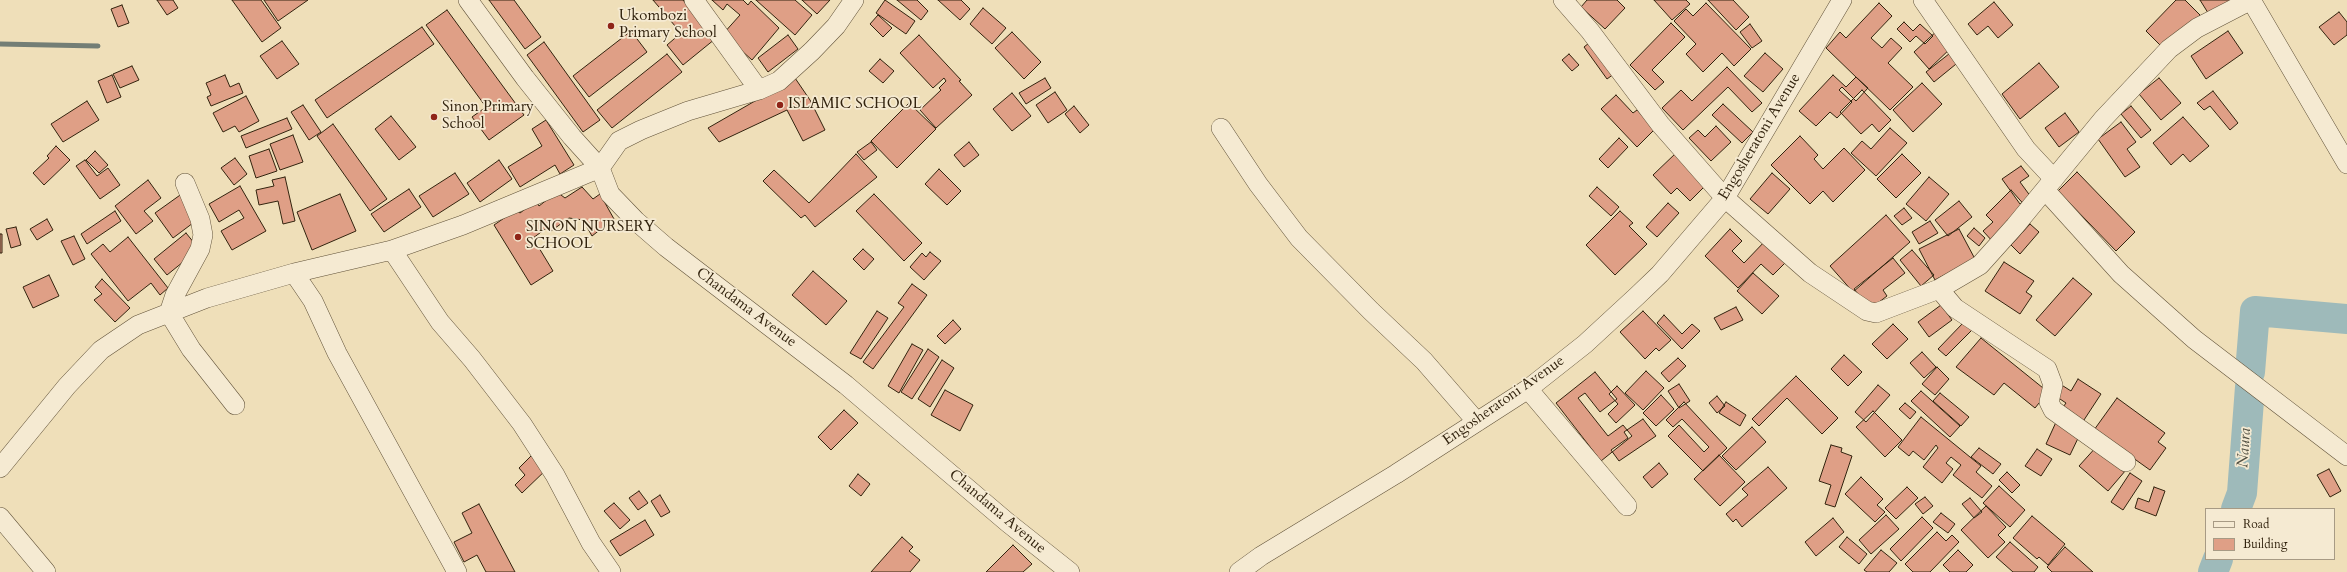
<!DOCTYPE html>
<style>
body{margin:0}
#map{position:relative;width:2347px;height:572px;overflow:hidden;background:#efdfb9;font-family:Cardo,serif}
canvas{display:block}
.legend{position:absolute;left:2205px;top:508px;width:130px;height:52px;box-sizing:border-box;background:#f5ead2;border:1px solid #a79a84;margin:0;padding:5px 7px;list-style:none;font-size:12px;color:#32230e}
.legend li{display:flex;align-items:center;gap:8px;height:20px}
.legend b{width:20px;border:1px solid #a79a84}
</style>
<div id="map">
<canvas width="2347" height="572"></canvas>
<ul class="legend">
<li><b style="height:5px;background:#f5ead2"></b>Road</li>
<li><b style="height:11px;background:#df9f86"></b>Building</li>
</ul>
</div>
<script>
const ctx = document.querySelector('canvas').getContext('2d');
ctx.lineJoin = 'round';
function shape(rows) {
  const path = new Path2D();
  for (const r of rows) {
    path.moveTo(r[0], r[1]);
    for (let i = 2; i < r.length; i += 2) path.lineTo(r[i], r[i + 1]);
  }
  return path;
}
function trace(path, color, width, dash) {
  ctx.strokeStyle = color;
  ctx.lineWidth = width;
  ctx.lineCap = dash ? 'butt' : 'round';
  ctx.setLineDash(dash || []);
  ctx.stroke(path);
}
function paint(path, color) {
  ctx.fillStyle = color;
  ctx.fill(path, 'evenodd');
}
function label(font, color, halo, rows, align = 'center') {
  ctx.font = font + ' Cardo,serif';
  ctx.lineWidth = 3.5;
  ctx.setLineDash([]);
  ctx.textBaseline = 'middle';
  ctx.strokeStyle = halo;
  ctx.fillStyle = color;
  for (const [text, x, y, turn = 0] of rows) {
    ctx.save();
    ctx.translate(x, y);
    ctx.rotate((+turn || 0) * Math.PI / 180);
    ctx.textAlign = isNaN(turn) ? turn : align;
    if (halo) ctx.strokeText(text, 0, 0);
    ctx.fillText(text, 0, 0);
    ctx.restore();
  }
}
trace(shape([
 [0,44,98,46]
]), '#737e75', 5);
trace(shape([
 [2250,372,2255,311,2347,319],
 [2236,509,2242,493,2250,387],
 [2213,572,2218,559]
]), '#9ebaba', 30);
const building = shape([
 [157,0,173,0,178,8,167,15,157,0],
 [232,0,261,0,281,28,262,42,232,0],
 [264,0,308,0,278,21,264,0],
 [489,0,514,0,541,37,525,49,489,0],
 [653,0,683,0,715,39,683,65,667,45,681,33,653,0],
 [712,0,743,0,748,5,751,1,779,28,752,60,723,34,740,15,727,4,723,10,712,0],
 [756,0,795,0,812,15,795,35,756,0],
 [802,0,830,0,817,14,802,0],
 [885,0,915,21,906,34,876,13,885,0],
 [897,0,917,0,928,11,921,20,897,0],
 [938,0,961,0,970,9,960,20,938,0],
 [1587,0,1617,0,1625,8,1605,29,1581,7,1587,0],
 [1654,0,1686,0,1690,4,1672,20,1654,0],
 [1708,0,1733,0,1749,17,1736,30,1708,0],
 [2176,0,2185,0,2200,15,2165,50,2146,31,2176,0],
 [2200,0,2237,0,2210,16,2200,0],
 [1994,2,2013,25,1998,38,1988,26,1977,35,1968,24,1994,2],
 [1706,3,1751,49,1734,66,1722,53,1703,72,1686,54,1696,44,1674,21,1686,9,1693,16,1706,3],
 [1879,3,1892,16,1871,38,1882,48,1891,38,1902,48,1888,63,1913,87,1890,110,1826,48,1840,32,1846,38,1879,3],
 [122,5,129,23,118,27,111,9,122,5],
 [983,8,1006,28,992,44,970,24,983,8],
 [447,10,524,115,489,140,472,117,486,107,426,25,447,10],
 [2339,12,2347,22,2347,35,2334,45,2319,27,2339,12],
 [878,15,892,28,883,37,870,24,878,15],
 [1904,22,1913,31,1920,24,1933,36,1925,44,1916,36,1910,42,1897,29,1904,22],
 [1671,23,1685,37,1652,70,1664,82,1655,90,1630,65,1671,23],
 [1750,24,1762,41,1752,48,1740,32,1750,24],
 [422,27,434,44,327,118,315,100,422,27],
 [1939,29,1954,45,1929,69,1914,52,1939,29],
 [631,31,647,52,589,97,573,76,631,31],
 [2228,31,2243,53,2206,79,2191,56,2228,31],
 [1012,32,1041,62,1024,79,995,48,1012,32],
 [788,35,798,49,768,72,758,58,788,35],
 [919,35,961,80,959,81,972,95,936,128,920,110,941,90,939,88,946,81,944,78,933,88,900,53,919,35],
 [1594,39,1618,71,1607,79,1584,47,1594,39],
 [282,41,299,64,277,79,260,56,282,41],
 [544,42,600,120,583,132,527,55,544,42],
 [1954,50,1961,60,1934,82,1926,72,1954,50],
 [1765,53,1783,69,1763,92,1744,76,1765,53],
 [667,54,682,72,612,128,597,110,667,54],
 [1569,54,1579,65,1572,71,1562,60,1569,54],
 [880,59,894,71,883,83,869,71,880,59],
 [2039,63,2059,87,2020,119,2002,94,2039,63],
 [132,66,139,80,120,88,113,74,132,66],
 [1727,67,1762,103,1752,112,1728,87,1683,130,1662,108,1681,90,1692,101,1727,67],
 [112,75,121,97,107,103,98,81,112,75],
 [225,75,230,87,239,83,243,93,211,106,207,97,211,95,206,83,225,75],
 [1833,75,1846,87,1856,77,1868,88,1856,101,1842,87,1839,90,1852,102,1837,118,1830,112,1816,126,1799,111,1833,75],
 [795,78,810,100,825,130,803,141,787,110,719,142,708,128,795,78],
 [1045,78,1051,88,1026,104,1019,93,1045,78],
 [2159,78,2181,103,2161,120,2139,94,2159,78],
 [1922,83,1942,104,1913,132,1893,110,1922,83],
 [1862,90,1891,120,1879,132,1872,124,1861,134,1840,112,1862,90],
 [2213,91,2238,123,2230,130,2210,106,2204,110,2197,103,2213,91],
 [1055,92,1067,110,1048,123,1036,105,1055,92],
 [1012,93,1031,116,1012,131,993,109,1012,93],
 [1616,95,1633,113,1637,110,1655,129,1637,147,1601,109,1616,95],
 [246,96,259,121,239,132,235,126,223,132,213,113,246,96],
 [87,101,99,120,63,142,51,124,87,101],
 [909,103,936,129,897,168,871,141,909,103],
 [1723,104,1753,132,1742,143,1712,115,1723,104],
 [303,105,321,132,309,140,291,112,303,105],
 [1074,106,1089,125,1080,133,1065,114,1074,106],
 [2131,106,2151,130,2141,138,2121,114,2131,106],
 [2065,113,2079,132,2059,147,2045,128,2065,113],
 [391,116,416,147,399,160,375,129,391,116],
 [2183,117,2209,146,2190,162,2183,154,2171,165,2153,143,2183,117],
 [287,118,292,129,246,148,241,136,287,118],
 [546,120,574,165,560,174,555,165,520,187,508,167,542,146,532,129,546,120],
 [2121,122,2136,142,2127,149,2140,167,2125,177,2098,139,2121,122],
 [333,124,387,199,370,211,317,136,333,124],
 [1716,126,1731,142,1711,161,1689,138,1698,130,1705,137,1716,126],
 [1890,128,1907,143,1876,176,1851,153,1862,141,1871,149,1890,128],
 [293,135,303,162,280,170,270,144,293,135],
 [1800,136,1818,155,1814,159,1823,169,1844,148,1865,170,1833,202,1823,191,1810,204,1771,165,1800,136],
 [1619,138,1628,147,1608,168,1599,159,1619,138],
 [871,142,877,150,864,160,857,152,871,142],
 [969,142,979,155,964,167,954,155,969,142],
 [56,146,70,160,44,185,33,173,49,158,47,156,56,146],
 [269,149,277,171,256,178,249,156,269,149],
 [95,151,108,165,99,173,86,160,95,151],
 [1676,153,1707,184,1690,201,1677,188,1671,194,1653,175,1676,153],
 [856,154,877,177,815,227,805,215,801,218,763,181,774,170,809,203,856,154],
 [1902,154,1921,173,1896,198,1877,179,1902,154],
 [235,158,247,174,234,185,221,168,235,158],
 [85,160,97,176,108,168,120,185,100,199,76,166,85,160],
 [499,160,512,179,480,202,467,183,499,160],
 [2021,166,2029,176,2020,182,2031,197,2020,204,2002,179,2021,166],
 [939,169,961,191,947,205,925,184,939,169],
 [2077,172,2135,232,2116,251,2058,191,2077,172],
 [455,173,469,194,433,217,419,196,455,173],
 [1772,173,1790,189,1768,214,1750,199,1772,173],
 [285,177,295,221,283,224,278,201,259,205,256,190,274,186,272,180,285,177],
 [1929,177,1949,194,1926,221,1906,204,1929,177],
 [148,180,161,198,144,211,153,221,136,234,115,206,148,180],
 [240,186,266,231,232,250,221,231,244,218,239,210,219,222,209,204,240,186],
 [582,187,593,199,600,194,614,219,592,236,583,220,569,218,551,231,548,227,533,238,553,271,531,285,494,225,516,210,520,213,536,201,539,206,557,192,565,198,582,187],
 [1597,187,1619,207,1611,216,1589,196,1597,187],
 [409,189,421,207,384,232,371,214,409,189],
 [2011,190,2028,209,1994,243,1983,231,1993,222,1986,215,2011,190],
 [183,193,201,217,173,238,155,213,183,193],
 [340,194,356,231,312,250,297,212,340,194],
 [874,194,922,243,904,261,856,211,874,194],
 [1959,201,1972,217,1948,236,1935,220,1959,201],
 [1668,203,1679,213,1657,237,1646,227,1668,203],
 [1904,208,1912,218,1902,225,1894,216,1904,208],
 [115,211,121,221,87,244,81,234,115,211],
 [1620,211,1633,223,1629,226,1647,244,1615,275,1586,245,1620,211],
 [1886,215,1910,242,1853,292,1830,266,1886,215],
 [47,219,53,230,37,240,30,229,47,219],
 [1930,221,1938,233,1919,244,1912,232,1930,221],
 [2030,224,2039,232,2020,254,2011,245,2030,224],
 [16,227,21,245,11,248,6,229,16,227],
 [1974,228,1985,238,1979,246,1967,236,1974,228],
 [1730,229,1742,241,1732,251,1744,263,1767,239,1789,259,1773,275,1761,264,1738,288,1705,256,1730,229],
 [1959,229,1975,259,1935,280,1919,249,1959,229],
 [186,233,199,249,167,275,154,259,186,233],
 [0,234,2,234,2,253,0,253,0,234],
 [74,236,85,259,73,265,61,241,74,236],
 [128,237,168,288,160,295,151,283,128,301,91,254,103,244,110,252,128,237],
 [863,249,874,259,864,270,853,259,863,249],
 [1912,250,1934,275,1921,286,1900,260,1912,250],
 [930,252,941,261,924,280,910,267,922,253,926,257,930,252],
 [1893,258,1905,273,1883,290,1887,296,1870,309,1854,289,1893,258],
 [2004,262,2034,281,2026,292,2032,296,2020,314,1985,291,2004,262],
 [813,271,847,301,826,325,792,295,813,271],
 [1753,273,1779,296,1762,314,1737,291,1753,273],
 [49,275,59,296,33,308,23,287,49,275],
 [2073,278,2092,294,2055,336,2036,320,2073,278],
 [102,279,130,308,115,322,94,300,102,294,95,287,102,279],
 [912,284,927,295,873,369,863,362,904,307,898,303,912,284],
 [1941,305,1952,320,1929,337,1918,322,1941,305],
 [1736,307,1743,320,1721,330,1714,318,1736,307],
 [877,311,888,318,861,359,850,353,877,311],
 [1643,311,1671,340,1659,351,1656,348,1645,359,1620,332,1643,311],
 [1664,315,1682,334,1692,324,1700,331,1682,349,1657,323,1664,315],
 [953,320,961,329,945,344,937,336,953,320],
 [1964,322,1972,330,1946,356,1938,349,1964,322],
 [1893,324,1908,339,1887,359,1872,344,1893,324],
 [1981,338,2048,392,2035,408,2004,383,1994,395,1956,367,1981,338],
 [912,344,923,350,899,393,888,386,912,344],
 [928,349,939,357,912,399,901,392,928,349],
 [1922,352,1936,367,1924,378,1910,363,1922,352],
 [1844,355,1862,372,1848,386,1831,369,1844,355],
 [1678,358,1686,366,1669,382,1661,373,1678,358],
 [942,360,954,368,930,407,918,399,942,360],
 [1937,367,1949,379,1935,395,1922,384,1937,367],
 [1646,371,1664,388,1643,410,1625,393,1646,371],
 [1595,372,1617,399,1600,412,1585,393,1578,398,1608,436,1623,425,1632,436,1601,461,1556,403,1595,372],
 [1796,376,1838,418,1822,434,1787,398,1759,426,1752,419,1796,376],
 [2078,379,2101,394,2082,423,2061,410,2066,403,2054,395,2060,384,2071,391,2078,379],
 [1679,384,1690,401,1679,408,1668,391,1679,384],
 [1878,385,1890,395,1866,422,1855,412,1878,385],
 [1617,386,1635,405,1616,423,1608,414,1618,404,1609,394,1617,386],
 [945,390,973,405,960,431,931,415,945,390],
 [1921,391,1960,426,1950,437,1911,401,1921,391],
 [1940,393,1969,417,1961,426,1933,401,1940,393],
 [1661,395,1674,409,1656,426,1643,413,1661,395],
 [1717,396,1725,406,1717,413,1709,403,1717,396],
 [2117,398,2165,433,2158,442,2166,448,2150,470,2094,430,2117,398],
 [1684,402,1727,448,1703,471,1668,436,1679,425,1704,452,1709,447,1682,419,1673,427,1666,420,1684,402],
 [1726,402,1746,415,1740,426,1719,413,1726,402],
 [1905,403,1916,412,1910,419,1899,409,1905,403],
 [844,410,858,423,831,450,818,437,844,410],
 [1873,411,1902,440,1885,457,1856,427,1873,411],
 [1921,417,1981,466,1976,472,1992,486,1982,498,1953,475,1961,465,1951,457,1946,463,1953,469,1942,483,1923,467,1938,448,1936,445,1924,460,1913,451,1909,456,1898,447,1921,417],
 [1643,419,1656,436,1619,461,1611,450,1628,438,1624,432,1643,419],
 [2057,420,2081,432,2070,455,2046,444,2057,420],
 [1752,427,1766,442,1736,470,1722,456,1752,427],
 [1831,445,1842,448,1841,452,1852,456,1835,507,1825,504,1831,485,1819,481,1831,445],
 [2098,445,2126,470,2108,491,2079,466,2098,445],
 [1979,448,2001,464,1993,474,1971,457,1979,448],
 [2037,449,2052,459,2041,476,2025,466,2037,449],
 [535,452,549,467,522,493,515,485,525,475,519,468,535,452],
 [1719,455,1745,482,1720,506,1694,479,1719,455],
 [1659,463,1668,474,1652,488,1643,477,1659,463],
 [1768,467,1787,488,1742,527,1736,519,1733,522,1726,514,1748,495,1742,489,1768,467],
 [2329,469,2341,491,2330,497,2317,475,2329,469],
 [2007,472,2020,485,2012,493,1999,480,2007,472],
 [2130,473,2142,481,2123,510,2111,502,2130,473],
 [858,474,870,484,861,496,849,486,858,474],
 [1861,477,1883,499,1877,505,1885,512,1875,522,1845,494,1861,477],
 [1999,486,2025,510,2010,527,1983,503,1999,486],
 [1907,487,1918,498,1896,519,1885,508,1907,487],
 [2154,487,2165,491,2156,516,2135,508,2138,498,2149,502,2154,487],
 [639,491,648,503,638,510,629,498,639,491],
 [660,495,670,512,661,517,651,501,660,495],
 [1925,497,1933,506,1923,514,1915,504,1925,497],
 [1970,498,1982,512,1974,518,1962,504,1970,498],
 [614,503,630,520,620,529,604,511,614,503],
 [479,504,515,572,486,572,477,555,464,562,454,542,472,533,462,513,479,504],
 [1986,506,2006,527,1998,535,2005,542,1988,558,1961,530,1986,506],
 [1941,513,1955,524,1948,533,1933,522,1941,513],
 [1886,515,1899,529,1871,554,1859,540,1886,515],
 [2032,516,2065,544,2048,565,2039,557,2037,559,2013,538,2032,516],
 [1922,517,1933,528,1901,561,1890,549,1922,517],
 [1833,518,1844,532,1816,556,1805,542,1833,518],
 [645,520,654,535,620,556,610,541,645,520],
 [1937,532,1946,541,1952,535,1959,542,1930,572,1913,572,1905,564,1937,532],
 [902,537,913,547,909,551,920,560,910,572,871,572,902,537],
 [1847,537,1867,554,1859,564,1839,547,1847,537],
 [2010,542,2038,567,2034,572,2013,572,1996,557,2010,542],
 [1013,545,1032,564,1023,572,986,572,1013,545],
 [2065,547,2093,572,2052,572,2047,567,2065,547],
 [1881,550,1897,563,1889,572,1867,572,1864,570,1881,550],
 [1958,550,1973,565,1966,572,1950,572,1943,565,1958,550]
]);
paint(building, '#df9f86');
trace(building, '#32230e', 1);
const minor = shape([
 [468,0,525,78,572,137,600,168,610,194,636,221,666,247,846,385,1007,522,1070,572],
 [694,0,759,90],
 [1563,0,1590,31,1660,124,1725,198,1810,273,1867,311,1876,313,1939,289,1980,265,2015,226,2103,119,2169,49,2197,28,2251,0],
 [1923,0,2026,149,2054,179],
 [2251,0,2347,164],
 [1221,128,1258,184,1299,238,1371,311,1424,361,1477,422],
 [185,183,200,219,203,235,200,249,175,295,169,313,191,349,235,405],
 [2045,190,2121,274,2194,339,2347,456],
 [392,250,440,322,472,359,522,424,555,475,591,543,611,572],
 [294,273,313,301,337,353,457,572],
 [1939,289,1955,308,2047,369,2053,385,2049,402,2053,410,2126,462],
 [1528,389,1627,506],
 [0,468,67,386,101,350,138,325,207,298,294,273,392,250,463,225,600,168,619,141,641,130,688,111,759,90,779,81,812,51,836,26,854,0],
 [0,517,46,572],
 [1239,572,1261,556,1396,474,1528,389,1585,344,1637,296,1660,274,1725,198,1842,0]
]);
trace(minor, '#615239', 20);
trace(minor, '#f5ead2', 19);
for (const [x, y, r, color] of [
 [611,26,4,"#8f2418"],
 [780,105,4,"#8f2418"],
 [434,117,4,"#8f2418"],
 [518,237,4,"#8f2418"]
]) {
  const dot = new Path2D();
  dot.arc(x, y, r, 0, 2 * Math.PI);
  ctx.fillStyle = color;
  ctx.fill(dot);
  trace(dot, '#f5ead2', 1.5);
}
label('15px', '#32230e', '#f5ead2', [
 ["Ukombozi",619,17],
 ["Primary School",619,34],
 ["ISLAMIC SCHOOL",788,105],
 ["Sinon Primary",442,108],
 ["School",442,125],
 ["SINON NURSERY",526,228],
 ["SCHOOL",526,245]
], 'left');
label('15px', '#32230e', '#f5ead2', [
 ["Engosheratoni Avenue",1760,137,-59],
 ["Chandama Avenue",746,308,37],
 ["Engosheratoni Avenue",1504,401,-35],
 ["Chandama Avenue",997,512,40]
]);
label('italic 16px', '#525042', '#f5ead2', [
 ["Naura",2245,448,-86]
]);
</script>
